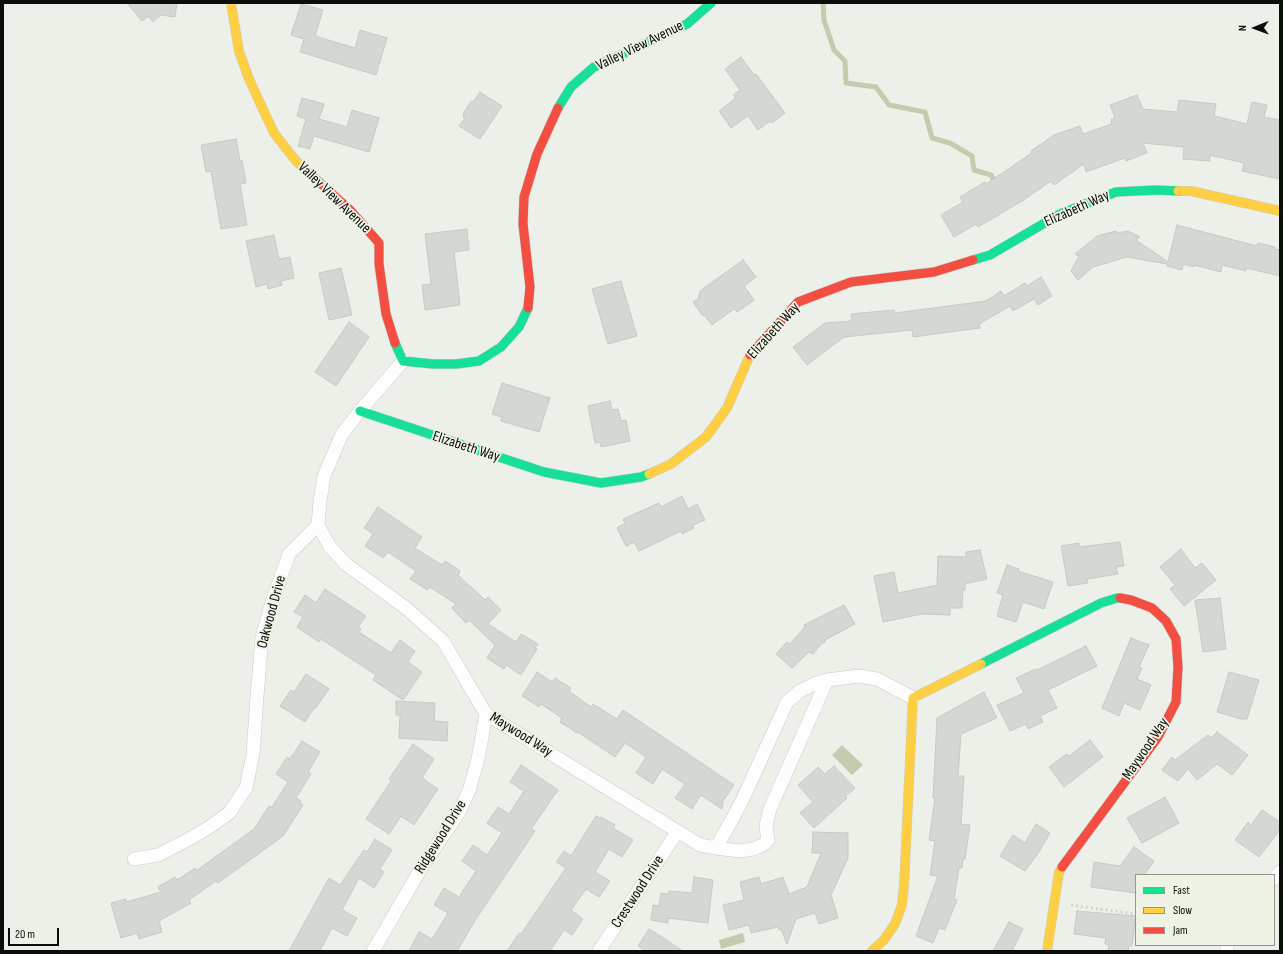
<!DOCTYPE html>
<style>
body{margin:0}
#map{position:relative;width:1283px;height:954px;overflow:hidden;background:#edf0e9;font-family:"Sofia Sans Condensed",sans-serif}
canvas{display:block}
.frame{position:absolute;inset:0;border:4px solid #0b0d09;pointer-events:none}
.legend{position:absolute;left:1135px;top:874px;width:140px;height:72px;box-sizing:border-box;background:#eef3e6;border:1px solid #93978e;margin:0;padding:5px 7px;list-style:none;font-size:12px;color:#0b0d09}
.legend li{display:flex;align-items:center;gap:8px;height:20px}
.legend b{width:20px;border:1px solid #93978e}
.north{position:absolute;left:1235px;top:8px;width:40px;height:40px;-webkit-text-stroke:3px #eef3e6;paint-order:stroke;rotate:269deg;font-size:11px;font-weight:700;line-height:16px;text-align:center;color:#0b0d09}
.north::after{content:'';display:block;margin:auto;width:14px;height:18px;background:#0b0d09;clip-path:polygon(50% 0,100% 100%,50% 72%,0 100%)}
.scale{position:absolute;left:8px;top:928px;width:51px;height:18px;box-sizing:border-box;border:2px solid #0b0d09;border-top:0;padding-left:5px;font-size:12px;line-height:14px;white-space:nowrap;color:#0b0d09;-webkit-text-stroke:3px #eef3e6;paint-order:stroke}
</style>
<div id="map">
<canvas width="1283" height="954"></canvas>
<div class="frame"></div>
<ul class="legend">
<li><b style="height:5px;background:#16e098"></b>Fast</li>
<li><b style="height:5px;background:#ffcf43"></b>Slow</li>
<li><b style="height:5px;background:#f24e42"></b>Jam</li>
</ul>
<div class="north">N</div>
<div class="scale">20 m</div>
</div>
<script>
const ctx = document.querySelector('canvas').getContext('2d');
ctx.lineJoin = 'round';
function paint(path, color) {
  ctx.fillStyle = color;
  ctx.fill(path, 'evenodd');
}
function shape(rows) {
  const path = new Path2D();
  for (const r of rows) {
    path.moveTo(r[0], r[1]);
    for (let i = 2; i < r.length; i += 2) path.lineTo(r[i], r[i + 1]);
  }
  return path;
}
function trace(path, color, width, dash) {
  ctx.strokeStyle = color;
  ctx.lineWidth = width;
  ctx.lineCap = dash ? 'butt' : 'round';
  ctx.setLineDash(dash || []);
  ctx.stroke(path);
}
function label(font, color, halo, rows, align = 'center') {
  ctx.font = font + ' "Sofia Sans Condensed",sans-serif';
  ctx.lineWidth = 3.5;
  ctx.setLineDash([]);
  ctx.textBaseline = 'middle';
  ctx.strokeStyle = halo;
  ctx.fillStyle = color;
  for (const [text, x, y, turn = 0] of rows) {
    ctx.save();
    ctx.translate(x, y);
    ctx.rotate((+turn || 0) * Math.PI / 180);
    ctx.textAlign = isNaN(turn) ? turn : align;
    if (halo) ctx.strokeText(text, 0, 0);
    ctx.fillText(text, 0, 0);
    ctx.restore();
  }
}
paint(shape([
 [842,745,863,765,852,775,832,755],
 [743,933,745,942,721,949,719,940]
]), '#c1cdae');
trace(shape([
 [823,3,824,20,834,50,845,61,846,83,876,87,889,105,925,112,932,138,950,143,972,156,974,170,991,175,996,184]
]), '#c1cdae', 5);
const building = shape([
 [127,3,177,3,175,17,161,15,153,22,148,16,142,21,127,3],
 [301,4,323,10,315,36,355,48,360,30,387,38,376,75,300,52,304,39,291,35,301,4],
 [741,57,754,75,756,74,785,113,772,123,770,121,758,130,748,116,731,128,719,111,736,98,733,95,740,90,725,69,741,57],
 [480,92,502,106,480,139,459,126,465,118,463,117,464,114,463,114,471,101,473,102,480,92],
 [1137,95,1143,109,1177,112,1179,100,1216,104,1214,116,1247,124,1252,102,1267,105,1264,117,1280,120,1280,179,1242,171,1244,163,1210,155,1210,161,1183,159,1184,147,1143,143,1147,153,1126,161,1125,158,1086,172,1084,164,1054,185,1051,181,1022,201,978,227,976,224,954,237,941,215,963,202,960,197,985,182,986,184,1032,153,1031,151,1054,135,1080,126,1083,134,1112,124,1111,119,1115,118,1110,105,1137,95],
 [302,98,324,104,319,119,347,127,352,110,379,118,369,152,314,136,310,149,298,146,306,119,297,116,302,98],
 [236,139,240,161,242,160,246,183,240,184,247,225,221,229,211,171,206,172,201,145,236,139],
 [1177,225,1257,246,1258,243,1275,247,1275,249,1280,250,1280,276,1246,268,1246,271,1222,265,1221,272,1194,265,1194,267,1183,264,1182,270,1167,266,1167,264,1127,257,1093,267,1078,280,1071,271,1079,256,1075,254,1097,236,1116,231,1117,233,1128,231,1140,237,1136,240,1168,262,1177,225],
 [467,229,469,250,454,252,460,305,425,310,422,285,431,284,425,234,467,229],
 [274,235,279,259,290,257,294,278,281,281,282,285,268,289,267,284,256,287,246,241,274,235],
 [743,260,756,277,744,286,754,300,737,312,734,309,712,325,704,315,703,316,693,302,698,299,700,291,743,260],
 [341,268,352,315,329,320,319,273,341,268],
 [1041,277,1052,296,1038,305,1034,299,1013,311,1010,306,979,324,980,328,913,337,912,330,844,337,807,365,793,347,825,323,852,321,851,314,894,310,895,313,986,301,1001,291,1004,296,1025,283,1027,286,1041,277],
 [621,281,637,336,608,344,592,289,621,281],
 [349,322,369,337,336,386,315,372,349,322],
 [502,383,550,398,539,432,501,421,502,417,492,414,502,383],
 [610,401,612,410,618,409,621,421,626,420,630,441,601,447,600,442,595,443,588,406,610,401],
 [682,496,688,509,697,504,705,520,693,525,694,528,682,534,681,531,639,551,634,542,626,546,617,528,625,523,623,519,659,503,661,507,682,496],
 [378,507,422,537,415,548,442,565,445,561,460,571,458,575,485,600,488,597,501,610,488,624,516,642,521,634,538,644,535,648,537,649,521,675,506,665,504,669,487,658,495,645,469,620,466,623,452,608,456,604,430,587,427,590,410,579,416,571,388,552,383,558,365,546,373,534,364,528,378,507],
 [1120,542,1124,566,1116,567,1118,574,1087,579,1088,583,1068,586,1061,546,1079,543,1079,547,1120,542],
 [1181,549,1195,568,1202,563,1216,580,1184,606,1170,589,1175,585,1160,567,1181,549],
 [980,550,987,579,965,584,965,590,963,590,962,608,950,608,950,615,922,614,883,622,874,576,894,572,898,593,937,585,938,556,966,557,966,552,980,550],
 [1007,565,1019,569,1018,571,1053,582,1044,609,1023,602,1016,622,997,616,1003,595,997,593,1007,565],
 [325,589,366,616,358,627,361,629,359,632,391,653,400,640,415,651,408,662,422,672,403,700,373,680,376,675,321,639,319,642,297,627,303,617,294,612,305,595,316,603,325,589],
 [1220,598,1226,649,1203,652,1195,600,1220,598],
 [844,605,855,624,825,640,826,641,820,645,813,654,809,652,792,668,776,654,787,642,790,644,805,627,804,625,844,605],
 [1131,638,1149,645,1139,667,1142,668,1137,679,1151,685,1140,710,1124,703,1119,716,1102,708,1131,638],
 [1086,646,1097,666,1048,690,1057,708,1040,716,1043,722,1028,729,1026,724,1010,731,997,705,1024,693,1016,678,1036,669,1037,670,1086,646],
 [537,672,552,682,555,678,571,688,569,691,591,707,593,704,617,719,623,710,734,785,723,801,722,809,701,795,692,809,675,798,685,784,662,769,653,784,636,773,646,757,625,743,615,757,578,732,577,733,560,722,562,718,541,704,539,707,522,696,537,672],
 [1229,672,1259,680,1247,719,1241,719,1217,712,1229,672],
 [306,674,329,689,315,709,314,708,305,722,280,706,291,690,294,692,306,674],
 [984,692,997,718,961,734,958,776,964,776,961,824,970,825,965,859,963,859,962,868,959,868,954,899,957,900,945,930,939,928,933,943,916,936,938,876,930,875,935,841,929,840,935,798,933,798,937,718,984,692],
 [396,701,435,703,434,721,448,722,447,741,399,738,400,715,396,715,396,701],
 [1217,732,1248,755,1232,775,1217,764,1197,780,1188,769,1178,781,1162,770,1172,757,1175,760,1208,735,1211,738,1217,732],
 [1090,740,1103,757,1064,787,1049,767,1067,754,1069,756,1090,740],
 [302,741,320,752,308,772,311,774,296,798,301,801,300,803,303,805,283,836,218,883,216,881,189,900,191,903,159,921,162,932,139,939,137,933,121,938,111,903,126,899,126,902,161,892,158,887,175,877,177,880,195,868,196,871,254,829,269,806,272,807,288,782,276,774,287,757,290,759,302,741],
 [413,744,434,759,422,778,438,789,414,825,401,816,389,834,366,819,391,781,389,779,413,744],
 [521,765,558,790,531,829,535,831,476,919,457,951,409,951,419,932,432,939,448,913,434,905,444,888,459,897,476,871,462,861,473,845,487,855,502,833,487,823,498,807,509,814,524,791,510,782,521,765],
 [834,766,855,788,845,797,847,798,814,828,800,813,813,802,798,785,818,767,825,774,834,766],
 [1165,797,1179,823,1142,843,1127,818,1165,797],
 [1262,810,1280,822,1280,830,1259,857,1235,840,1248,822,1251,825,1262,810],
 [596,816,600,818,601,817,615,825,613,828,633,840,622,857,609,849,595,872,610,881,599,897,586,889,571,910,583,919,572,935,564,930,550,951,507,951,519,933,521,934,566,868,556,862,564,851,571,856,596,816],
 [1036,824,1050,833,1039,852,1025,871,1000,856,1013,835,1025,843,1036,824],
 [813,832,848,833,848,858,831,895,838,918,819,924,815,913,796,919,787,944,781,929,779,930,778,927,751,933,749,925,729,930,723,905,744,900,740,882,759,877,761,884,783,877,789,894,807,887,821,853,812,853,813,832],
 [375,839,392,850,380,869,384,872,374,888,359,878,342,910,357,918,347,936,332,928,320,951,289,951,329,878,340,885,364,850,367,852,375,839],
 [1134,847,1154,861,1144,875,1136,875,1136,893,1091,887,1094,862,1120,866,1134,847],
 [694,877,713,880,708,923,668,918,668,923,651,920,653,905,659,906,661,893,669,894,669,891,692,893,694,877],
 [1077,911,1136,916,1132,946,1129,946,1128,951,1108,951,1109,945,1105,944,1106,938,1074,934,1077,911],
 [1009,922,1023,929,1012,951,993,951,1009,922],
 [649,929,662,937,683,951,646,951,638,946,649,929]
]);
paint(building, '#d5d8d2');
trace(building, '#c6c9c4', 1);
const street = shape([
 [318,525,330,547,347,565,406,608,443,641,486,714,700,845,716,848,740,851,753,849,763,845,768,840,766,826,770,809,827,680],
 [716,848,741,803,787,702,800,691,814,684,827,680,859,676,877,679,913,698],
 [134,859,158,855,191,838,208,828,229,813,246,788,253,754,257,696,262,638,271,605,289,554,318,525,320,501,324,476,342,434,360,411,403,361],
 [1274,879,1280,872],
 [373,951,423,865,459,812,469,791,478,759,486,714],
 [599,951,677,832],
 [1227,951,1227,945]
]);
const fast = shape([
 [558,108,571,87,594,67,687,24,711,3],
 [973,260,990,255,1060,214,1116,192,1156,190,1178,191],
 [395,343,403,361,433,364,456,364,479,361,501,347,519,327,528,308],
 [360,411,544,472,601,483,641,477,649,474],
 [981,664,1101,603,1117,598,1120,598]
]);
const slow = shape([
 [231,3,239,51,249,79,274,133,296,161,309,173],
 [1178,191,1191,191,1280,211],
 [649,474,671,464,706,437,727,408,750,355],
 [872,951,883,941,895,924,902,905,904,886,913,698,981,664],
 [1047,951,1059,872,1062,867]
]);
const jam = shape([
 [309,173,350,210,379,243,379,264,386,314,395,343],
 [528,308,530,287,523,224,524,197,537,154,558,108],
 [750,355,798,302,851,282,934,272,973,260],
 [1062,867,1158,737,1176,702,1178,667,1176,639,1166,621,1152,608,1131,600,1120,598]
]);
trace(street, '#c9ccc6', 14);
trace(fast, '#c9ccc6', 10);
trace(slow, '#c9ccc6', 10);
trace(jam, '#c9ccc6', 10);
trace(shape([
 [1071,905,1136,914]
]), '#d0d1cf', 2.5, [2, 3]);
trace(street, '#fcfdfc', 13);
trace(fast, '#16e098', 9);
trace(slow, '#ffcf43', 9);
trace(jam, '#f24e42', 9);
label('15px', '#0b0d09', '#eef3e6', [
 ["Valley View Avenue",640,46,-26],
 ["Valley View Avenue",334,198,44],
 ["Elizabeth Way",1077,209,-24],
 ["Elizabeth Way",774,331,-48],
 ["Elizabeth Way",466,447,18],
 ["Oakwood Drive",272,612,-75],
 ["Maywood Way",521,735,32],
 ["Maywood Way",1146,749,-56],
 ["Ridgewood Drive",441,837,-58],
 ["Crestwood Drive",638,892,-57]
]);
</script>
